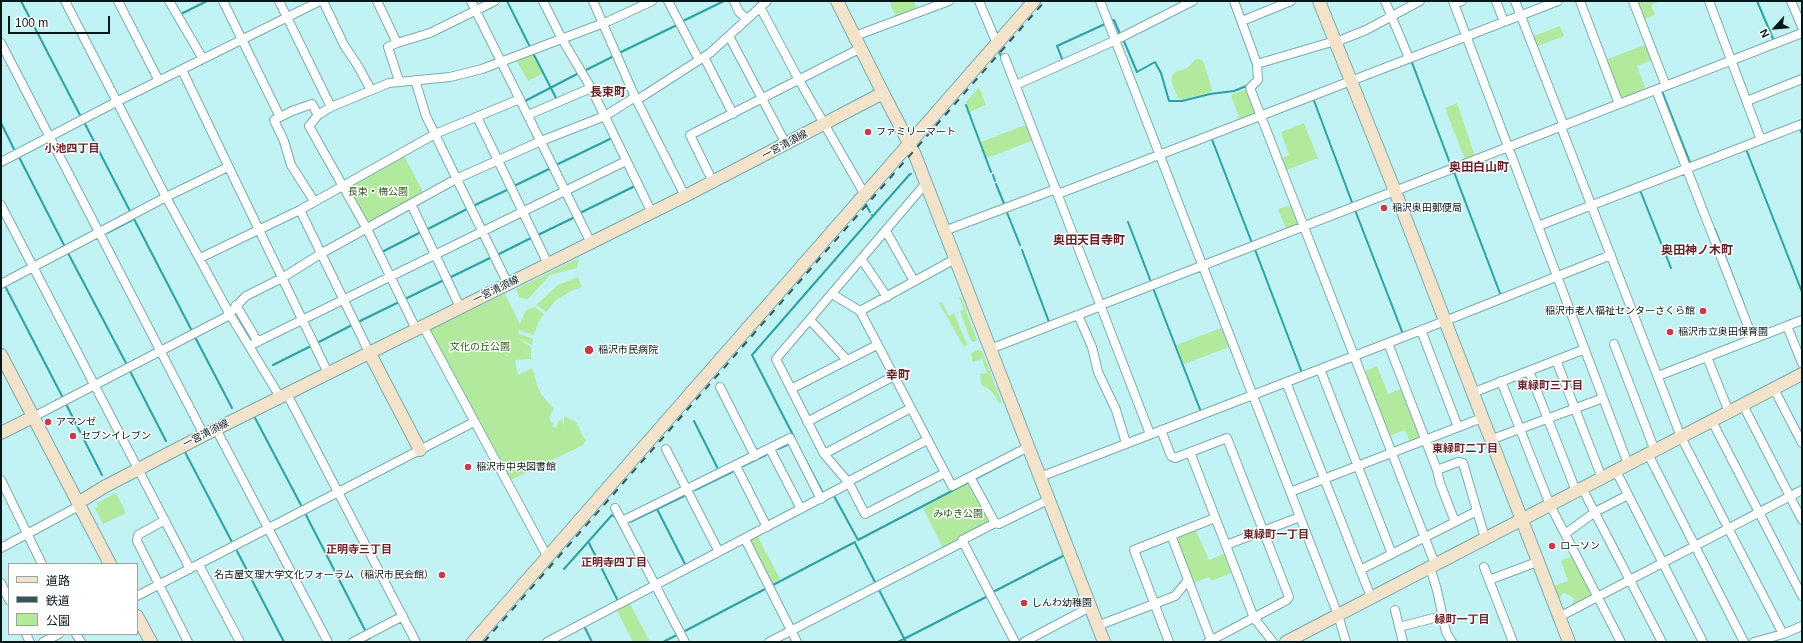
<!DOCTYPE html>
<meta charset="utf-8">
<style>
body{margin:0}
#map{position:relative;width:1803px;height:643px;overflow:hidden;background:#c1f3f4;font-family:Arial,"Noto Sans JP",sans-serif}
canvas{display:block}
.frame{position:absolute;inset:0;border:2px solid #051819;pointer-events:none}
.legend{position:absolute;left:8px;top:563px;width:130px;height:72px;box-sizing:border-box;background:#fff;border:1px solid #9ba3a3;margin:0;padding:5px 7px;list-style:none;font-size:12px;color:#051819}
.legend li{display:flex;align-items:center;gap:8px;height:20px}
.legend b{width:20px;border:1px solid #9ba3a3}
.north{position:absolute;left:1755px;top:8px;width:40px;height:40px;-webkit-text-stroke:3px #fff;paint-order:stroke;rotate:243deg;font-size:11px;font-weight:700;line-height:16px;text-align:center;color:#051819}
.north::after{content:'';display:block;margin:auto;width:14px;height:18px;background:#051819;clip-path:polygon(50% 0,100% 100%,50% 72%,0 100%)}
.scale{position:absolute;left:8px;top:16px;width:102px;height:18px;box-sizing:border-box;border:2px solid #051819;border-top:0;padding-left:5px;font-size:12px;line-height:14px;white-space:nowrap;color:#051819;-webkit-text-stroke:3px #fff;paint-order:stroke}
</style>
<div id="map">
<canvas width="1803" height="643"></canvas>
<div class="frame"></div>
<ul class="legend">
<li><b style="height:5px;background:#f3e3ca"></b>道路</li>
<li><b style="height:5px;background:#385455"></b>鉄道</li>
<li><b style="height:11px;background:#b1e99d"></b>公園</li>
</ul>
<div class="north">N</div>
<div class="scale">100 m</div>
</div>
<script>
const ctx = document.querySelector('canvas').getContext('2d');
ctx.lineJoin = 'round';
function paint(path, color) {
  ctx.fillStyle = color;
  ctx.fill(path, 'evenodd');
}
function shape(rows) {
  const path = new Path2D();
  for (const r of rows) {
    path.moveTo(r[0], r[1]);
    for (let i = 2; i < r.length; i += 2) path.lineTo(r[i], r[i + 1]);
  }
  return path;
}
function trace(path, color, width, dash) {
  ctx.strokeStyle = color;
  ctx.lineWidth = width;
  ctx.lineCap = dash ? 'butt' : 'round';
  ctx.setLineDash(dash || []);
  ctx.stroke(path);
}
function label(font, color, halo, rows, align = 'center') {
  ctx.font = font + ' Arial,"Noto Sans JP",sans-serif';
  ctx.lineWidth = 3;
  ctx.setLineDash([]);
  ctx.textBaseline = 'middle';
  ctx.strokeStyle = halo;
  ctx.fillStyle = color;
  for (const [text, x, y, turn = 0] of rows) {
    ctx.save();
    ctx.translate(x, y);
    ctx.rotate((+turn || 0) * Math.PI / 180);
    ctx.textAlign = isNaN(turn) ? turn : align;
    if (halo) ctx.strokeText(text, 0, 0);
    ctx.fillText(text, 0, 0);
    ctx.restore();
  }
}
paint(shape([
 [889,1,914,1,917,9,896,17],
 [1636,1,1660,1,1651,5,1655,15,1642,20],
 [1560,26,1564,36,1535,47,1531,37],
 [1647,44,1653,60,1637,66,1646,90,1620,100,1605,60],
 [532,53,542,74,528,81,516,60],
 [1199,59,1202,60,1204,64,1212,90,1211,92,1182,99,1178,98,1171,81,1173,75,1175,72,1187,68,1195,60],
 [979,87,986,105,969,112,966,102],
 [1247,89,1258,113,1240,120,1231,95],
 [1457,103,1475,156,1465,160,1445,108],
 [1304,123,1318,158,1284,171,1280,159,1289,155,1281,132],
 [1028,124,1034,140,987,158,981,142],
 [403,154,423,192,367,223,346,187],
 [1293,204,1300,223,1286,229,1278,209],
 [579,258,577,268,550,275,528,299,520,298,516,289],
 [578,277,582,287,573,290,556,300,546,312,536,305,558,285],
 [505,294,520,324,526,310,535,307,544,314,539,321,534,335,519,330,518,333,533,339,532,345,517,337,531,347,531,359,515,360,518,375,532,368,537,385,541,394,554,409,549,417,551,422,554,423,552,426,556,428,558,422,562,419,564,432,564,416,576,422,585,440,586,440,583,445,511,480,430,330],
 [959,297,961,297,977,340,975,342,971,341,960,311,964,310],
 [940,302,942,302,949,316,954,313,967,345,964,347,939,303],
 [1224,327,1232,346,1184,364,1176,345],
 [976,350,982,351,1002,403,999,403,993,393,986,387,984,387,981,384,980,374,987,373,982,359,973,362,971,354],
 [1377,366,1388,394,1403,388,1421,435,1420,438,1410,442,1405,430,1389,436,1363,372],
 [971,482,993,522,943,548,923,508],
 [116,493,126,513,103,524,95,508,98,506,97,503],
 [1196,531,1209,560,1224,554,1231,573,1211,581,1209,577,1194,583,1177,541,1178,538],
 [757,535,780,579,769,585,748,540],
 [1573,555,1593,593,1592,596,1571,607,1574,598,1563,592,1558,603,1551,587,1568,581,1561,561],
 [629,602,650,642,633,642,616,609]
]), '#b1e99d');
trace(shape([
 [21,1,81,117],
 [507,1,530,47],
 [1757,1,1774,41],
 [1038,5,1041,1],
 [181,14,207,1],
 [1111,21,1114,20,1120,34],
 [681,22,724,1],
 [1123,39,1137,72,1155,62,1161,73,1169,101,1182,101,1210,94,1234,91,1249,85],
 [998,50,1002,58],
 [533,53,556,98],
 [619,53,677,25],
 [1411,60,1451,166],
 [1062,61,1063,61,1057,46,1105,24],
 [584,71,614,56],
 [1662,91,1691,165],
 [1313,98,1353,205],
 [525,101,579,73],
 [966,105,991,172],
 [84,122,131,213],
 [1,123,15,151],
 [1799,129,1800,129,1802,134],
 [1211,137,1252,243],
 [1748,149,1746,149,1802,292],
 [19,157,65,247],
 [556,165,612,138],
 [1454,172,1501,296],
 [993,175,995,181],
 [996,184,1005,206],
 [514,186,551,168],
 [1640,190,1671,268],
 [865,203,870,212],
 [473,206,509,189],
 [1006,210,1020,245],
 [1355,210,1403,334],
 [580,213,635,186],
 [872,215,873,216,910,174,911,174],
 [1128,222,1151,282],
 [1715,229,1736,285],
 [426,230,467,209],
 [107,233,134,219,192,331],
 [538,235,575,217],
 [1254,247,1302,373],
 [1022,250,1049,322],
 [382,252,421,232],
 [68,253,127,365],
 [497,255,533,237],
 [449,278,490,258],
 [5,286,63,398],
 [1153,288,1201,412],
 [1738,289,1744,305],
 [405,299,444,280],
 [358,322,399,302],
 [195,337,232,408],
 [317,343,352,325],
 [273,365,311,346],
 [130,371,166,441],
 [66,404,102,475],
 [254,416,302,507],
 [694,421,719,471],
 [794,437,752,355,873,216],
 [778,449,787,445],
 [185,452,233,544],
 [805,459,823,493],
 [743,466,766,455],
 [975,479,1021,455],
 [695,490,732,472],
 [834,496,858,540,969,482],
 [657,509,686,566],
 [306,515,366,632],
 [630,522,684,496],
 [589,543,618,601],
 [855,543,876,584],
 [237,551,284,642],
 [564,569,612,515,615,517],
 [771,586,855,542],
 [878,588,906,642],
 [993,592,1063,556],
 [584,626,592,642],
 [683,632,767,588],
 [362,642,370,638],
 [663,642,677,635],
 [898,642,988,596]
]), '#2ba1a4', 2);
const street = shape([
 [65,1,166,197,229,313,280,397],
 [118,1,159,81],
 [169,1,203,59],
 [223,1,280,117],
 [279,1,331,107],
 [323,1,344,45,358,66,371,90],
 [377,1,397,43,388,47,399,81],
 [471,1,591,243],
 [543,1,562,39,591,88,652,213],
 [593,1,635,97,685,196],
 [668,1,699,60],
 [734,1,739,12,747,19],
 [979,1,997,44],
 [1100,1,1338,615,1346,642],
 [1234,1,1257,64,1258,80,1250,88,1435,564],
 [1385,1,1409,58],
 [1453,1,1628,464],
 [1496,1,1504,22],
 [1515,1,1564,126],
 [1580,1,1619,104],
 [1633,1,1666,86],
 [1709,1,1761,140],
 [1791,1,1802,27],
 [1454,4,1462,1],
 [760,7,799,80,865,195],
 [1242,21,1291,1],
 [729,36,786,144],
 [855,36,949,1],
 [1336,42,1366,30,1420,1],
 [1,43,204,435],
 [397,43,430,33,495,1],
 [704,57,733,114],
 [1005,58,1150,434],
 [1257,64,1335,41],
 [182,70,328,373],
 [415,80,426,116,508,284],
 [1016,85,1116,40,1193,1],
 [1656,90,1753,339],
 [637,100,710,53,767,1],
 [1747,101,1802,79],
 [528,115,591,88],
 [477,117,548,264],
 [1561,127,1681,437,1783,634],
 [1,162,118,101,320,1],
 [713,182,690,135,861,48],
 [926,183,776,359,824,454,849,483,865,514,945,473],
 [1058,194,1558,1],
 [314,201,291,165,284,141,274,120,292,111,312,104,318,115],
 [411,204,460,307],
 [1,205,190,569],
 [300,210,369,352],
 [1538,226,1802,124],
 [886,231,914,281],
 [944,231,1056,189],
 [200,258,300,210,435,134,520,99],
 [955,259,860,311,952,486,1028,447],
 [862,260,887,297],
 [1,284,166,197,228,167],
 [832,294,860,311],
 [236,305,258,342],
 [1101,305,1802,33],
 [1078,315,1092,347,1098,372,1116,410,1126,443],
 [810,320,847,360],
 [423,326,547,556],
 [1787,326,1802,363],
 [416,329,367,229,309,126,318,115,331,107,389,83,450,77,482,69,609,21,652,1],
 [1421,330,1458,427],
 [1388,343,1437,470,1440,483,1455,522],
 [1614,344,1655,451],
 [249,346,626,161],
 [990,349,1101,306],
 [1707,357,1729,412],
 [1556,360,1602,478],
 [1320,369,1392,554],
 [1529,371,1576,491],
 [1658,376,1802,320],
 [1501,381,1550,505,1621,642],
 [1286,382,1371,597],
 [720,387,755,456],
 [791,389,877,345],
 [1774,389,1802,443],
 [1472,393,1585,349],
 [287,394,416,642],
 [1743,405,1802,520],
 [33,417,226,317,246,296,282,278,322,253,456,179,541,141,605,116,635,97],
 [1712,421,1802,596],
 [807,422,894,376],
 [216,429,328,642],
 [1161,430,1171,456,1175,458,1227,438,1289,597,1287,600,1208,642],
 [1490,440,1603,398],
 [666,449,719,552],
 [770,449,801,509],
 [1190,452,1254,618,1273,642],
 [824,454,911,408],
 [1648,454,1744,642],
 [736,466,767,527],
 [1437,470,1458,462,1463,463,1485,538],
 [1616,471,1703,642],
 [970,477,995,523],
 [1040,477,1445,321,1611,255],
 [1,480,42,564],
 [1582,488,1662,642],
 [1290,492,1482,418],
 [615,508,685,642],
 [165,520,138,535,137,541,188,642],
 [622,521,790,438,821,499],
 [1565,534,1595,512,1628,495],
 [1171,535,1211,640],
 [745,539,797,642],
 [1226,545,1300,517],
 [1,548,79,506],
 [199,565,240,642],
 [1430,567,1437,590,1446,632,1452,642],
 [1484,567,1513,642],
 [1360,570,1477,511],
 [1489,580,1537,562],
 [1,583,9,600],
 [137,596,474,422],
 [1395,610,1403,642],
 [1559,617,1802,490],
 [1097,626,1175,596,1188,580],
 [1399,627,1442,616],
 [26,634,30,642],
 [76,634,81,642],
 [43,642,59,634],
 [353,642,403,616],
 [547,642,844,486,851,480,927,440],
 [769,642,963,542],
 [1015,642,962,540,995,523,999,524,1048,500],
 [1024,642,1090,607],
 [1169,642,1134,550,1215,518],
 [1754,642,1783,634,1802,626]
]);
const secondary = shape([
 [1319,1,1395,191,1569,642],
 [883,93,915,155,1104,642],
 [369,352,420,450],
 [1,355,110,564],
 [1,433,33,417],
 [78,503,104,487,204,435,685,196,883,93,837,1],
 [137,616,151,642],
 [473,642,1034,1],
 [1286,642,1802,374]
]);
trace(street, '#7babac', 10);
trace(secondary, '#7babac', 14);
trace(street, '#fff', 8);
trace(secondary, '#f3e3ca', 12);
trace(shape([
 [484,642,1045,1]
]), '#385455', 2, [7, 7]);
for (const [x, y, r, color] of [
 [868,132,4,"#c9394c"],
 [1384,208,4,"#c9394c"],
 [1703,311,4,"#c9394c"],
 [1670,332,4,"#c9394c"],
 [589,350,5,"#c9394c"],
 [48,422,4,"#c9394c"],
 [73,436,4,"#c9394c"],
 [468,467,4,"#c9394c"],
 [1552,546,4,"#c9394c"],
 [442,575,4,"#c9394c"],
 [1024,603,4,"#c9394c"]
]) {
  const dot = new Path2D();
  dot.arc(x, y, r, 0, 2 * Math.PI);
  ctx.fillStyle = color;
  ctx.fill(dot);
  trace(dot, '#fff', 1.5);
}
label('10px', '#051819', '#fff', [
 ["ファミリーマート",876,132],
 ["稲沢奥田郵便局",1392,208],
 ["稲沢市老人福祉センターさくら館",1695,311,"right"],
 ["稲沢市立奥田保育園",1678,332],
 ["稲沢市民病院",598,350],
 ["アマンゼ",56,422],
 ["セブンイレブン",81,436],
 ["稲沢市中央図書館",476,467],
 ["ローソン",1560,546],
 ["名古屋文理大学文化フォーラム（稲沢市民会館）",434,575,"right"],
 ["しんわ幼稚園",1032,603]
], 'left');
label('10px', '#051819', '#fff', [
 ["一宮清須線",785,145,-28],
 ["一宮清須線",496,290,-26],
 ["一宮清須線",206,434,-27]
]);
label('10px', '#2a5a13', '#fff', [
 ["長束・梅公園",378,192],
 ["文化の丘公園",480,347],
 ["みゆき公園",958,514]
]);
label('bold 11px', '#682229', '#fff', [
 ["小池四丁目",72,149],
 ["東緑町三丁目",1550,386],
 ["東緑町二丁目",1465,449],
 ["東緑町一丁目",1276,535],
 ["正明寺三丁目",359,550],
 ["正明寺四丁目",614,563],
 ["緑町一丁目",1462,620]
]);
label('bold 12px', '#682229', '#fff', [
 ["長束町",608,93],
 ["奥田白山町",1479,168],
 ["奥田天目寺町",1089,241],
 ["奥田神ノ木町",1697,251],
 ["幸町",898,376]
]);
</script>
